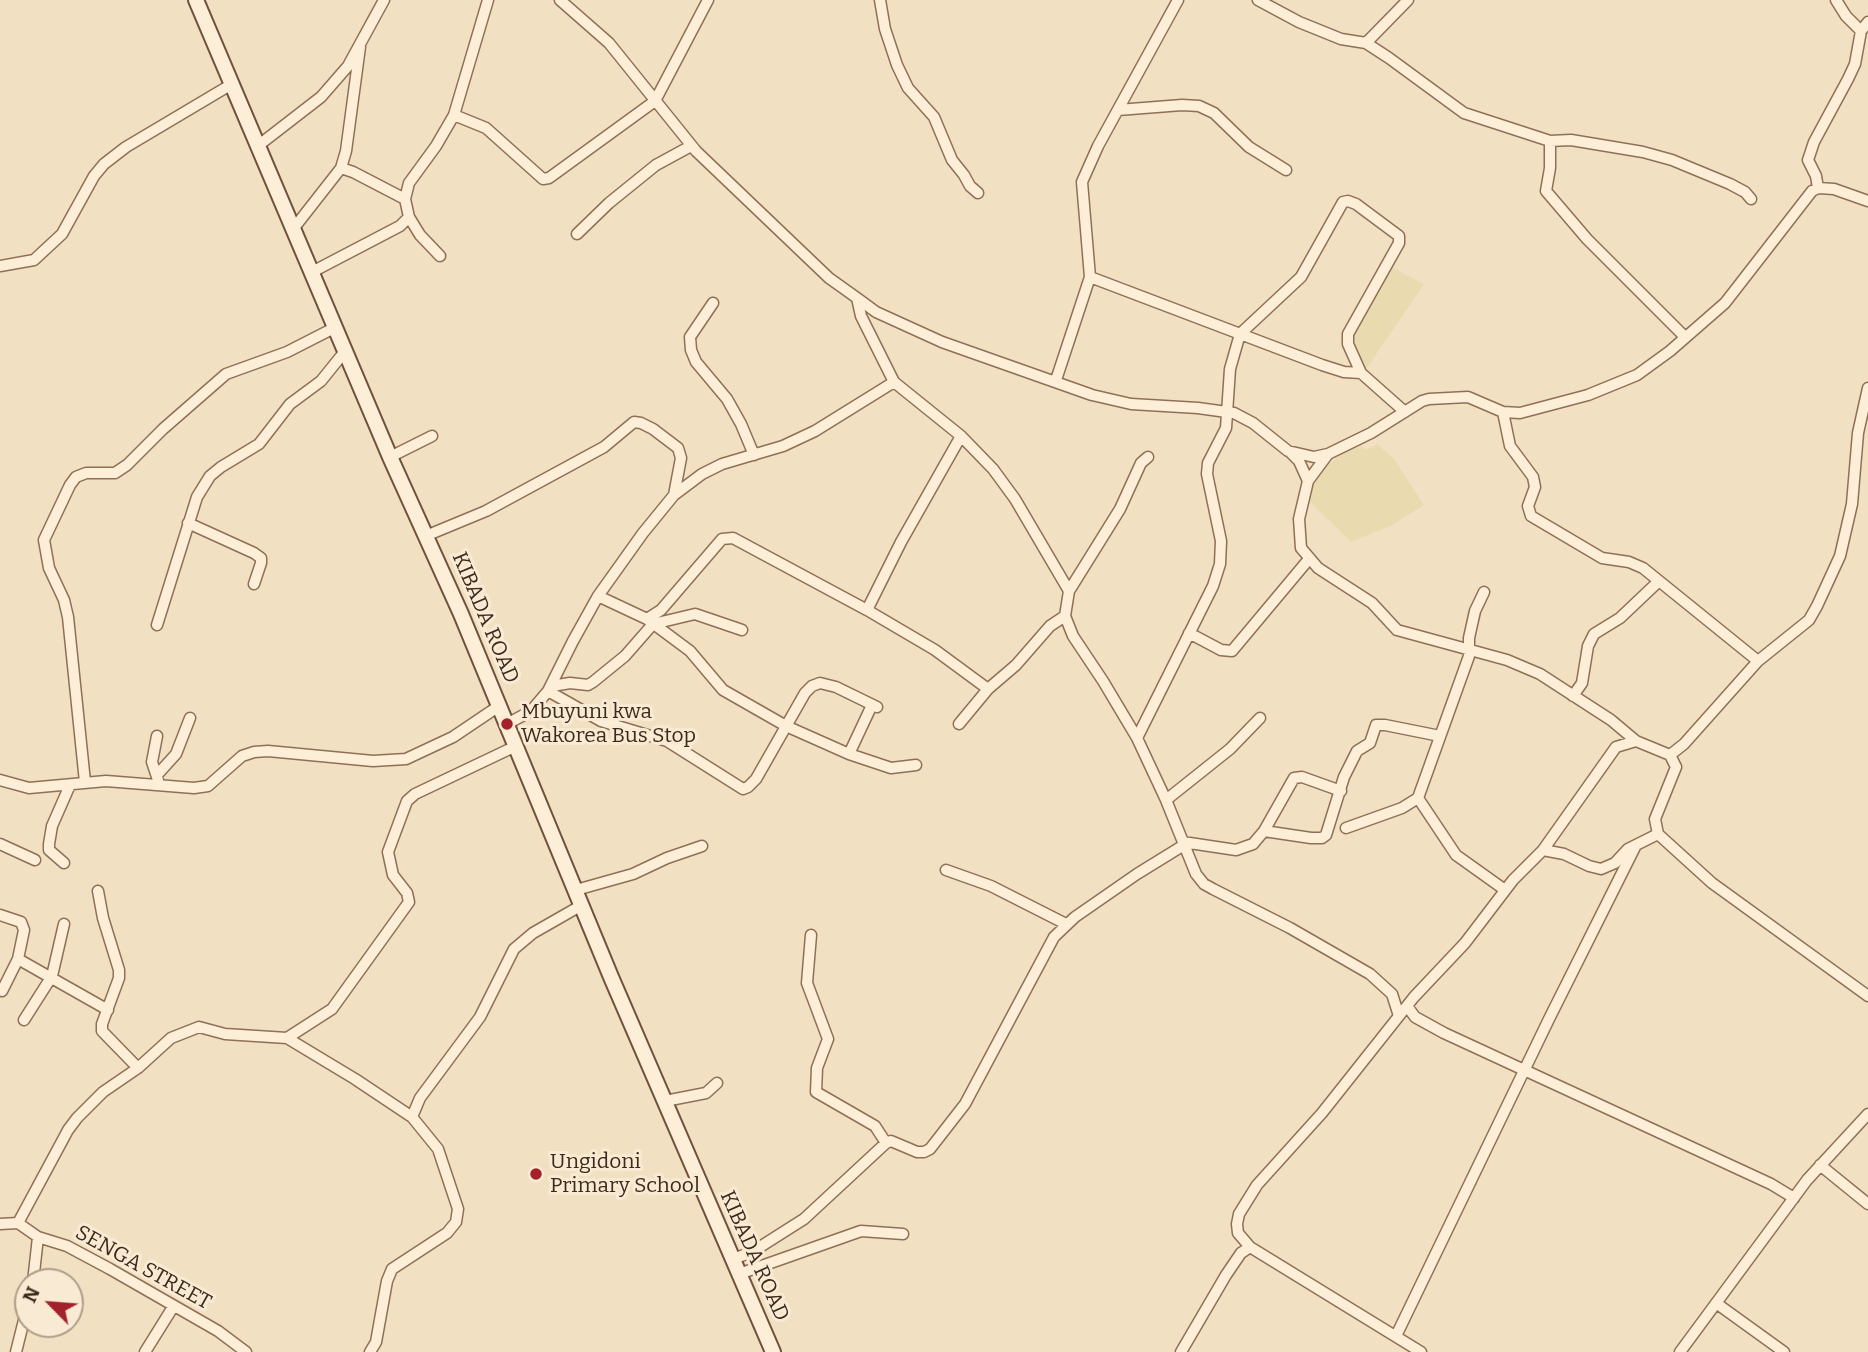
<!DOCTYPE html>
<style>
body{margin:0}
#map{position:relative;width:1868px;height:1352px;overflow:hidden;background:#f2e0c3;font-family:Bitter,serif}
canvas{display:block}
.north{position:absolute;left:14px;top:1268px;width:70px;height:70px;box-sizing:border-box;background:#f9ebd3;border:2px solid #ae9e8a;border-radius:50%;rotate:295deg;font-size:19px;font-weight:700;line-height:28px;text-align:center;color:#3d2a1d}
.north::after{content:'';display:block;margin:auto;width:24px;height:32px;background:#a4212c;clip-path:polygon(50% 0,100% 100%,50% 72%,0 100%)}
</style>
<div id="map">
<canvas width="1868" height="1352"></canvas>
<div class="north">N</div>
</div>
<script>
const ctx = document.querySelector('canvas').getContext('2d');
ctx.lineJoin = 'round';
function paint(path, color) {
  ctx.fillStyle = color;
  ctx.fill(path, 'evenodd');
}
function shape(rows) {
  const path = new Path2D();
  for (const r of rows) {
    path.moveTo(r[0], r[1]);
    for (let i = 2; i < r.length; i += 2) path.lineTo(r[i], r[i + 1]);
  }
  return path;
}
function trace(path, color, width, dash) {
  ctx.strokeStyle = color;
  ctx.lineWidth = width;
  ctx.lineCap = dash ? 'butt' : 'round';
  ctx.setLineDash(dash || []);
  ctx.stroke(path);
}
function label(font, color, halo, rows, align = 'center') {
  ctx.font = font + ' Bitter,serif';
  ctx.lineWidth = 6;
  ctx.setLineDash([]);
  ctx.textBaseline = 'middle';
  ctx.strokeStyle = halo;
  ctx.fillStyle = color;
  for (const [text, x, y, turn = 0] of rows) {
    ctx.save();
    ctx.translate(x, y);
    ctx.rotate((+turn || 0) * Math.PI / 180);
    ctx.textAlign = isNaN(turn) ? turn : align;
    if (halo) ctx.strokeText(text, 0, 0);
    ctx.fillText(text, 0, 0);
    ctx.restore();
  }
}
paint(shape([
 [1389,266,1424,284,1364,372,1351,344,1353,330],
 [1377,444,1394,459,1424,505,1392,525,1351,542,1307,499,1315,474,1343,453,1361,446,1367,450]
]), '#e9dbaf');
const street = shape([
 [560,0,609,43,696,151,829,278,857,298,861,316,894,382],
 [880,0,885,29,897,65,908,88,934,117,952,160,964,175,970,186,978,193],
 [1258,0,1299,22,1341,39,1366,43,1389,58,1464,113,1550,141,1550,168,1546,191,1587,239,1685,337],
 [1836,0,1846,16,1861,31],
 [1366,43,1408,0],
 [1118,110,1182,105,1199,106,1214,113,1249,147,1286,170],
 [454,115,486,128,543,179,549,178,655,101,708,0],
 [1550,141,1571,140,1643,152,1672,160,1730,184,1745,192,1751,199],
 [259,145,321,97,348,66,384,0],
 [341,168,353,172,405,199],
 [1818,188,1816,176,1808,160,1814,142,1848,79,1855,64,1861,31,1868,22],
 [409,217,420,235,440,256],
 [294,228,341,168,346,151,360,47],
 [577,234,609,203,656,165,691,146],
 [0,266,34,260,62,234,94,176,104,164,126,147,232,84],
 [312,272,400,226,409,217,405,199,409,183,436,146,454,115,488,0],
 [1090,277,1322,365,1344,372,1361,373],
 [857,298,876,312,942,342,1092,395,1131,404,1198,408,1234,413,1253,423,1288,451,1314,457,1328,454,1371,433,1422,401,1429,399,1468,397,1503,412,1520,413,1588,395,1637,375,1670,351,1725,303,1812,191,1818,188,1834,189,1868,201],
 [713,303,690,337,691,350,696,362,727,399,741,424,754,455],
 [1056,380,1090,277,1082,182,1098,146,1178,0],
 [1503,412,1510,446,1533,477,1535,487,1528,506,1531,516,1602,558,1629,562,1643,568,1758,661],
 [1291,453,1299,461,1308,481,1299,519,1301,548,1318,568,1372,603,1397,630,1507,660,1540,674,1611,720,1636,741],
 [390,457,432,436],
 [1308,481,1328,454],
 [188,523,254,553,261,558,261,563,254,584],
 [428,535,486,511,604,447,634,422,641,423,653,429,678,448,681,458,674,495],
 [1069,591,1120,509,1141,463,1148,457],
 [1484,592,1475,611,1469,638,1469,656,1418,798,1456,855,1505,890],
 [598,596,647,619,661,610,722,539,733,538,867,610,935,650,988,689,1016,665,1050,626,1065,616],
 [867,610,901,542,961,436],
 [647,619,690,651,723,690,786,726,849,754,891,768,916,765],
 [157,625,197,497,210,476,221,467,259,444,290,404,321,381,346,350],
 [1189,633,1221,650,1232,651,1309,559],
 [552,686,570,683,588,685,593,682,625,656,653,624,695,614,742,630],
 [548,691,601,721,667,741,743,789,748,787,756,779,805,693,812,686,820,683,836,687,877,707],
 [1573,696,1582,683,1588,646,1594,634,1620,618,1659,581],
 [507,724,531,711,548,691,573,641,598,596,643,533,674,495,702,474,722,464,783,446,815,431,894,382,961,436,993,469,1015,499,1069,591,1065,616,1073,636,1103,681,1137,738,1166,800,1196,874,1204,884,1213,889,1290,928,1370,974,1392,994,1399,1016],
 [959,724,988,689],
 [157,736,152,762,158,780],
 [1137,738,1213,586,1220,564,1221,541,1207,474,1208,463,1226,428,1230,369,1240,334,1301,277,1343,202,1348,201,1356,204,1399,236,1399,243,1348,334,1348,344,1361,373,1405,412],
 [849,754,872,705],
 [1670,755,1676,767,1655,819,1658,834,1712,883,1868,996],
 [157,775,176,754,190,718],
 [0,780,29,788,106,781,194,788,208,786,242,756,254,752,268,751,373,761,406,759,453,737,499,706],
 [85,782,68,617,64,600,49,568,44,540,70,485,76,477,86,473,115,473,127,465,163,429,226,374,287,352,336,327],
 [1166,800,1230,749,1260,718],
 [1346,828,1402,808,1418,798],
 [1264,831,1311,838,1322,838,1326,835,1344,777,1357,751,1370,743,1376,725,1385,725,1440,736],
 [1183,842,1236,850,1253,844,1264,831,1294,778,1302,777,1341,791],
 [0,844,35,860],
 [1543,850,1564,854,1589,866,1601,869,1615,863,1628,849,1658,834],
 [64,863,49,850,49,844,52,826,70,785],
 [946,870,991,886,1066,924],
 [576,890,633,874,667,858,702,846],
 [98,891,103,918,119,970,119,978,102,1024,102,1031,138,1068],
 [0,915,21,922,24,930,18,959,2,991],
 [811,935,807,983,828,1039,817,1068,816,1092,875,1126,886,1143],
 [18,959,108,1010],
 [1407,1006,1415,1017,1444,1033,1771,1184,1794,1198],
 [24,1020,52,976,64,924],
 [287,1038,355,1079,412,1117,438,1149,458,1209,456,1222,447,1233,392,1269,387,1281,376,1342,370,1352],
 [665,1101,706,1093,717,1083],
 [412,1117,420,1098,480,1017,514,949,533,933,582,905],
 [1820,1165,1868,1204],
 [18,1223,68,1130,77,1118,103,1092,138,1068,171,1038,199,1027,225,1034,287,1038,332,1009,409,902,407,893,393,875,388,852,407,801,415,794,516,746],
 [18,1223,38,1237,67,1246,110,1269,218,1331,246,1352],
 [0,1224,18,1223],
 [1250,1247,1238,1233,1237,1224,1239,1214,1257,1185,1322,1113,1414,997,1465,943,1513,880,1543,850,1616,747,1636,741,1670,755,1684,744,1758,661,1809,620,1817,606,1840,556,1852,504,1858,433,1868,388],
 [733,1259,752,1252,804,1219,886,1143,891,1141,917,1152,924,1152,930,1149,965,1104,1054,937,1075,917,1137,874,1184,845],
 [739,1274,861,1231,903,1234],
 [33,1282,38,1237],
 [1716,1303,1784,1352],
 [1396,1336,1549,1019,1636,845],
 [16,1352,28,1304],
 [145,1352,173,1307],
 [1181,1352,1226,1275,1241,1253,1250,1247,1421,1352],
 [1680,1352,1807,1180,1868,1114]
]);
const secondary = shape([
 [196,0,390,457,461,614,611,977,773,1352]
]);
trace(street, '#8f7057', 13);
trace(secondary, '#70513b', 18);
trace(street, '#fceed7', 10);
trace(secondary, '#fceed7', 14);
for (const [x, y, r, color] of [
 [507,724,7,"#a4212c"],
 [536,1174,7,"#a4212c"]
]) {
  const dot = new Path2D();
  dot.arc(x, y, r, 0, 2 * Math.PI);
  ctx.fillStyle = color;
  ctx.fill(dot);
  trace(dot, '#f9ebd3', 2.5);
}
label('21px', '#3d2a1d', '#f9ebd3', [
 ["KIBADA ROAD",485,618,67],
 ["KIBADA ROAD",754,1256,66],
 ["SENGA STREET",143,1268,29]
]);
label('21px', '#3d2a1d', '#f9ebd3', [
 ["Mbuyuni kwa",521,712],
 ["Wakorea Bus Stop",521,736],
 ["Ungidoni",550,1162],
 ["Primary School",550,1186]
], 'left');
</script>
